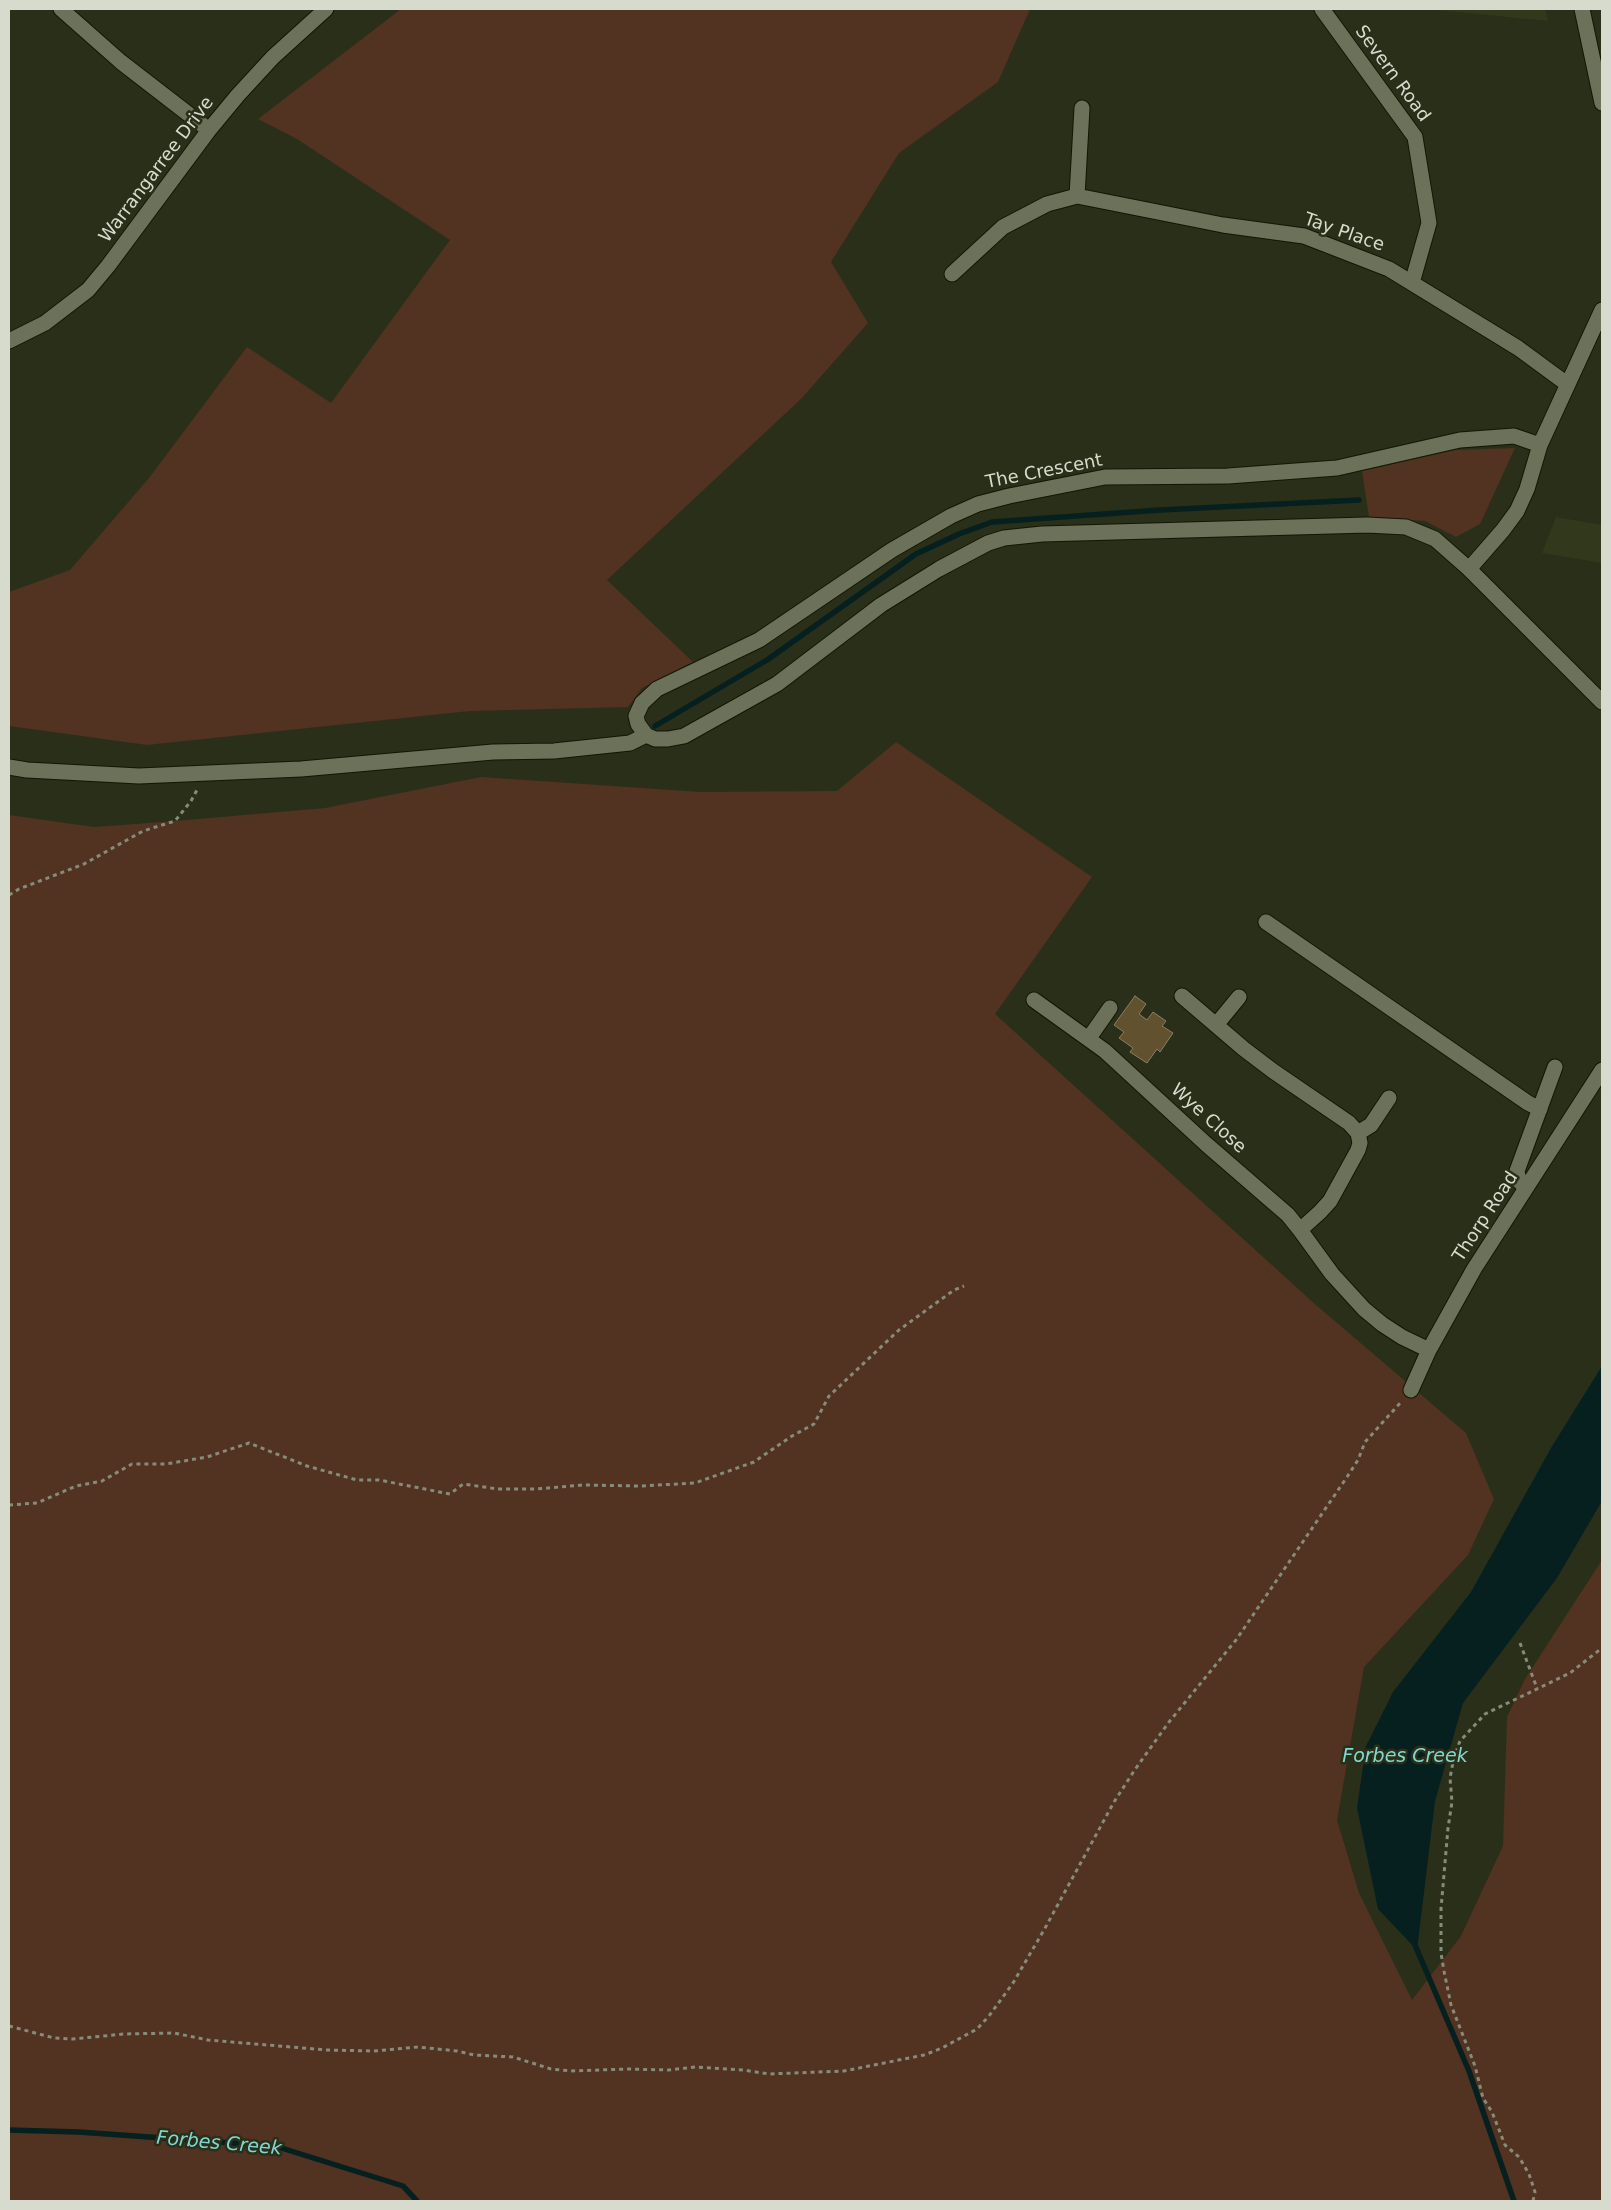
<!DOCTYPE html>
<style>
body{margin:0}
#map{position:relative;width:1611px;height:2210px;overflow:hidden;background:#2a2f19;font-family:"DejaVu Sans",sans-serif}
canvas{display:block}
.frame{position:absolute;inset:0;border:10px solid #d7dbcd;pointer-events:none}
</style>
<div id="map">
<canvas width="1611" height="2210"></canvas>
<div class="frame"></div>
</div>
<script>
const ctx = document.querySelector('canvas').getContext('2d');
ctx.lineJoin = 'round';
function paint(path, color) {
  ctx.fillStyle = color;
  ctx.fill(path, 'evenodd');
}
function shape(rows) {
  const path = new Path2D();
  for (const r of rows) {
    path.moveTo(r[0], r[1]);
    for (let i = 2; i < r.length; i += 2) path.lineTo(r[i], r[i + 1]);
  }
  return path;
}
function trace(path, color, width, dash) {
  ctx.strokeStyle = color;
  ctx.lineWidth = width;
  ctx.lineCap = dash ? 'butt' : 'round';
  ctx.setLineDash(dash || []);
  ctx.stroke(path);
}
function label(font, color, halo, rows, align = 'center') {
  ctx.font = font + ' "DejaVu Sans",sans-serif';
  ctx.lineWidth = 5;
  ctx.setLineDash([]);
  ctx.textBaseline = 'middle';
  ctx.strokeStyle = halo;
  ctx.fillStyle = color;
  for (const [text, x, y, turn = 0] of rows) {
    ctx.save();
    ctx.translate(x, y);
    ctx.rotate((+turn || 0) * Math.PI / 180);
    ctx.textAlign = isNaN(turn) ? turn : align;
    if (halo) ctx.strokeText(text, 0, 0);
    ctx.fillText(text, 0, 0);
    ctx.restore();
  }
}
paint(shape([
 [1428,9,1545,9,1548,21],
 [1556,517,1602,525,1602,563,1542,553]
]), '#31381c');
paint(shape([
 [401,9,1030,9,998,82,899,153,831,262,868,323,801,399,607,580,693,662,642,688,628,707,470,711,147,745,9,726,9,592,70,570,149,478,247,347,331,403,450,240,297,139,258,119],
 [1515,448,1480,524,1456,537,1425,521,1369,517,1362,471,1455,450],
 [896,742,1092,877,995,1014,1316,1305,1466,1433,1494,1499,1468,1555,1364,1667,1337,1820,1359,1893,1412,2000,1461,1936,1503,1846,1507,1717,1525,1679,1602,1560,1602,2201,9,2201,9,815,94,827,175,821,325,808,481,777,701,792,837,791]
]), '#523220');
paint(shape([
 [1602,1366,1602,1501,1557,1578,1463,1703,1435,1801,1417,1950,1378,1909,1357,1808,1366,1746,1393,1692,1471,1592,1551,1448]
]), '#05201e');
trace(shape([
 [655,726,767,660,916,554,959,534,992,522,1160,510,1359,500],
 [1415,1945,1469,2071,1514,2201],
 [9,2130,79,2132,275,2146,403,2186,417,2201]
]), '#05201e', 5.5);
const building = shape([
 [1135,996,1146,1004,1139,1014,1147,1020,1153,1012,1166,1021,1162,1026,1173,1033,1160,1052,1157,1049,1147,1063,1130,1052,1133,1048,1119,1038,1124,1032,1114,1025,1135,996]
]);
paint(building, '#61512f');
trace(building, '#8a7e66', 1);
const minor = shape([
 [61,9,121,62,209,130],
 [1322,9,1415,137,1429,223,1412,283],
 [1582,9,1602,103],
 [1077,196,1082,108],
 [952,274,1003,227,1047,204,1077,196,1223,225,1304,236,1389,269,1518,348,1567,384],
 [9,341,45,323,88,290,108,266,209,130,238,95,273,57,326,9],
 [1540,445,1514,436,1460,440,1337,468,1228,476,1105,477,1009,496,978,504,951,516,892,550,759,640,657,689,642,703,636,716,638,724,646,735,655,739,668,739,684,736,777,684,881,605,939,569,988,543,1004,538,1042,534,1367,525,1406,527,1435,539,1469,569,1602,702],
 [1469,569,1503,530,1517,511,1527,489,1540,445,1602,310],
 [9,767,27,770,139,776,301,769,493,752,554,751,630,743,646,735],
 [1266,922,1528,1103,1540,1109],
 [1182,996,1244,1049,1273,1071,1349,1123,1358,1133,1360,1143,1358,1150,1330,1201,1320,1212,1300,1230,1332,1274,1364,1309,1382,1324,1402,1337,1429,1350],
 [1034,1000,1105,1051,1206,1144,1288,1215,1300,1230],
 [1216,1025,1239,997],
 [1089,1038,1110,1008],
 [1358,1133,1371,1125,1389,1098],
 [1526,1188,1519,1181,1517,1171,1555,1067],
 [1411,1390,1429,1350,1474,1269,1602,1070]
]);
trace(minor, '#121703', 17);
trace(shape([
 [9,895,19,889,84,864,143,831,175,821,191,801,197,790],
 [9,1505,37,1503,76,1486,102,1481,132,1464,166,1464,207,1457,249,1443,307,1466,357,1480,379,1480,450,1494,463,1484,498,1489,536,1489,583,1485,641,1486,695,1483,754,1462,792,1436,814,1424,829,1396,899,1330,954,1290,964,1286],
 [1520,1643,1537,1688],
 [9,2026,54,2038,73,2039,124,2034,174,2033,208,2040,327,2050,374,2051,418,2047,457,2051,474,2055,513,2057,551,2069,571,2071,627,2069,669,2070,695,2067,743,2070,769,2074,844,2071,924,2055,942,2048,977,2029,989,2016,1013,1983,1044,1930,1114,1802,1134,1771,1169,1722,1236,1640,1347,1477,1358,1460,1365,1442,1401,1402],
 [1533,2201,1535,2192,1529,2174,1519,2157,1505,2145,1492,2112,1483,2098,1475,2066,1451,2005,1444,1971,1441,1953,1441,1909,1448,1828,1452,1802,1450,1778,1454,1757,1460,1741,1485,1714,1570,1673,1602,1648]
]), '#878b7a', 3, [4, 4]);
trace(minor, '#6c7259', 15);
label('18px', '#d7dbcd', '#2a2f19', [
 ["Severn Road",1392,74,54],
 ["Warrangarree Drive",157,170,-53],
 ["Tay Place",1344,233,19],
 ["The Crescent",1044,472,-11],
 ["Wye Close",1208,1119,42],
 ["Thorp Road",1486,1217,-57]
]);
label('italic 19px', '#82d8d1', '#2a2f19', [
 ["Forbes Creek",1405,1757],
 ["Forbes Creek",219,2144,5]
]);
</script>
